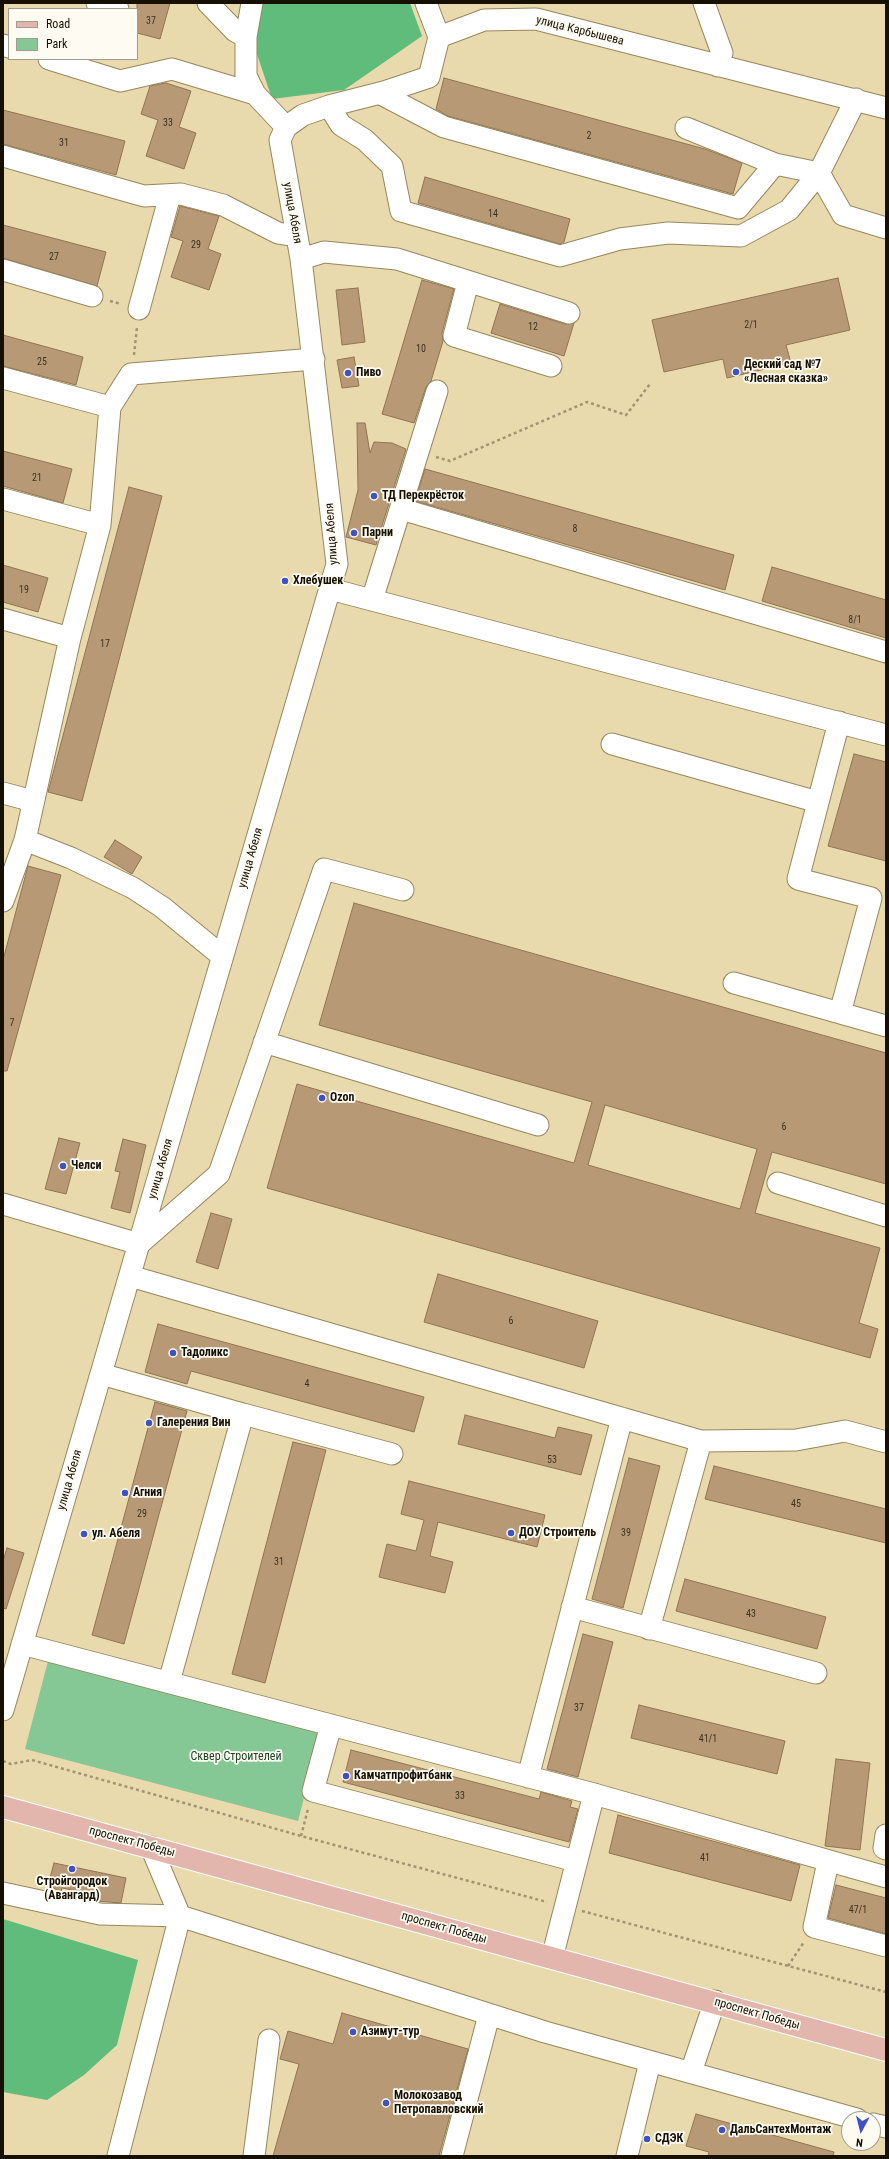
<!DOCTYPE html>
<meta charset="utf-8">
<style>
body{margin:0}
#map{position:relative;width:889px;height:2159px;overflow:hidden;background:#e9daad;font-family:"Roboto Condensed",sans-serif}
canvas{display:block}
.frame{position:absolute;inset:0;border:4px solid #161002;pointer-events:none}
.legend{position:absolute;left:8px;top:8px;width:130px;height:52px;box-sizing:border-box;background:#fefbf2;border:1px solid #a19d92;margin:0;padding:5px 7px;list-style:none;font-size:12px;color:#161002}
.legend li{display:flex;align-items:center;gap:8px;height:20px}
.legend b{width:20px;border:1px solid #a19d92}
.north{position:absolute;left:841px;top:2111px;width:40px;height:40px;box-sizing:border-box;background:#fefbf2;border:1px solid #a19d92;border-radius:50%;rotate:187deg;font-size:11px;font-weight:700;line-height:16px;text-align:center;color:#161002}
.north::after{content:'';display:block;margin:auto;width:14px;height:18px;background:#3e52c5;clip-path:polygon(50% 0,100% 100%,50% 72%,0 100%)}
</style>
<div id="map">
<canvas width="889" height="2159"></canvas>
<div class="frame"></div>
<ul class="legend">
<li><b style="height:5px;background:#e3b6ad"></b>Road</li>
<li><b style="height:11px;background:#85c895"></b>Park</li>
</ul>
<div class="north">N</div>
</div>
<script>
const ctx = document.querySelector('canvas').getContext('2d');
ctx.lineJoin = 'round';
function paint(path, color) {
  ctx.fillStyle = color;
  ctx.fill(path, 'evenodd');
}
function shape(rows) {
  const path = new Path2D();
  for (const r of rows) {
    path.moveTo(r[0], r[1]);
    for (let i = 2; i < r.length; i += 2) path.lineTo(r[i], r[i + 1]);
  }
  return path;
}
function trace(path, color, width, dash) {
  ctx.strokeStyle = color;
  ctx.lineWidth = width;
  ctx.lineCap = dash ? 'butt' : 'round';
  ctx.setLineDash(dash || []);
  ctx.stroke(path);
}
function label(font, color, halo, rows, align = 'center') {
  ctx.font = font + ' "Roboto Condensed",sans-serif';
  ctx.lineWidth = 3.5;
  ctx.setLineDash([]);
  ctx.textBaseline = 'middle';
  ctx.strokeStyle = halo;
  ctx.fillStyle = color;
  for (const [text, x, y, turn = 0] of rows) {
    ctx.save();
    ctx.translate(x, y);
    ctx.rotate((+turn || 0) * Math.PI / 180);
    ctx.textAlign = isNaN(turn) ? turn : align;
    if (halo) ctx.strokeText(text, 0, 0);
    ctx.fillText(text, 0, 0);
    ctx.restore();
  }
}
paint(shape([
 [48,1661,321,1732,298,1821,25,1749]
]), '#85c895');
paint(shape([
 [257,3,410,3,422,36,344,90,272,99,253,42],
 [3,1919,138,1960,117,2045,84,2075,47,2100,3,2092]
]), '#60bc7a');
const building = shape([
 [137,3,170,3,160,39,137,33,137,3],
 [444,78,705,149,742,163,733,194,448,116,436,109,444,78],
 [166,83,191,91,179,127,196,133,184,169,146,156,158,120,141,114,150,86,166,83],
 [3,110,125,141,116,175,3,144,3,110],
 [425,177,570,219,564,242,560,244,418,203,425,177],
 [180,206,219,216,208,249,221,254,209,290,171,277,183,241,171,237,180,206],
 [3,225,106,252,97,286,3,258,3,225],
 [838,278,850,330,786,345,791,363,727,378,723,359,664,372,652,320,838,278],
 [422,280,454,289,442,333,443,341,431,381,426,387,414,423,382,414,422,280],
 [358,288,365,342,342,345,336,290,358,288],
 [500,304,565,324,574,323,564,356,491,333,500,304],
 [3,335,83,357,76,385,3,366,3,335],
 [354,357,359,386,342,388,337,360,354,357],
 [357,423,365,423,370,453,374,442,392,443,406,449,376,545,346,537,358,490,357,423],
 [3,451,72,469,63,503,3,486,3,451],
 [425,469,734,555,725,590,415,501,425,469],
 [129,487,162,496,82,801,48,792,129,487],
 [3,565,48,578,38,612,3,602,3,565],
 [772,567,886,600,886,638,762,601,772,567],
 [854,754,886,762,886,861,828,846,854,754],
 [115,840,142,857,132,874,104,857,115,840],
 [28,866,61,875,7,1071,3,1071,3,960,28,866],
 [354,903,886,1053,886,1184,772,1152,755,1213,880,1248,859,1323,878,1329,870,1358,267,1188,297,1084,574,1163,592,1102,319,1025,354,903],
 [605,1105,757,1149,740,1209,588,1165,605,1105],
 [59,1138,80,1143,66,1194,45,1189,59,1138],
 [123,1139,146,1145,130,1213,111,1208,120,1172,115,1171,123,1139],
 [211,1213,232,1219,218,1269,196,1262,211,1213],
 [438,1274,598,1321,584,1368,424,1322,438,1274],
 [158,1324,424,1397,414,1432,191,1371,187,1384,145,1372,158,1324],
 [155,1402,187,1411,124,1644,92,1635,155,1402],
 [465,1415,555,1438,558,1427,592,1435,581,1475,458,1444,465,1415],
 [293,1442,326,1450,265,1683,232,1674,293,1442],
 [629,1458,660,1466,623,1608,592,1599,629,1458],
 [714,1466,886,1509,886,1543,705,1499,714,1466],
 [409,1481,545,1515,537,1547,438,1522,430,1556,453,1562,445,1593,379,1577,387,1544,416,1551,424,1520,401,1514,409,1481],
 [7,1548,24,1553,6,1609,3,1608,3,1561,7,1548],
 [685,1579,826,1617,817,1649,676,1611,685,1579],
 [583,1634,613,1642,578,1777,547,1769,583,1634],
 [639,1705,785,1741,777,1774,631,1738,639,1705],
 [351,1750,539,1799,541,1792,572,1801,570,1807,578,1809,569,1842,343,1782,351,1750],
 [836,1759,870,1763,860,1850,825,1846,836,1759],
 [618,1815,800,1865,791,1901,609,1853,618,1815],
 [54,1863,126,1878,121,1903,97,1901,98,1895,62,1888,61,1892,48,1885,54,1863],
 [836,1885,886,1898,886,1934,828,1918,836,1885],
 [342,2013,468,2049,439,2156,273,2156,299,2064,280,2059,288,2031,333,2044,342,2013],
 [696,2114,834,2152,833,2156,708,2156,709,2152,686,2146,696,2114]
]);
paint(building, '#b79976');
trace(building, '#917452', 1);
const minor = shape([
 [97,3,118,9],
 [208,3,235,31,246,37],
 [252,3,246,37,246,76,255,94,286,127],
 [426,3,439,37],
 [704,3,722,53,718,66],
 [439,37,484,20,536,19,886,108],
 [3,45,9,47],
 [49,59,120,81,172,69,255,94],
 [856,99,819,173,843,215,886,228],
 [329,106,341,125,365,140,392,166,401,211,560,256,620,239,668,233,741,236,789,210,819,173,775,164,738,208,444,127,379,93],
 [286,127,303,115,329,106,384,92,429,77,439,37],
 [686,128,775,164],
 [3,156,144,196,181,194,223,205,278,233,296,236],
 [301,259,324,252,397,259,569,313],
 [3,270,92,296],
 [468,282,454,336,551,366],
 [139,309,170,195],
 [3,378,110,407],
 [3,499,100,525,70,638,25,840,71,858,133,888,162,907,222,956],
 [401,509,886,652],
 [100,525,110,407,131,374,314,359],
 [330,589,886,735],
 [372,600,437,391],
 [3,619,70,638],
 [839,722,798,879,871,898,840,1013,886,1026],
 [612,744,818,802],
 [3,793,33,801],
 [3,901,25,840],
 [734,983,840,1013],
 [264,1042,538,1125],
 [778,1183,886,1216],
 [3,1204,139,1244,219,1174,324,869,403,890],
 [130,1276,701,1441,796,1440,845,1431,886,1442],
 [101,1374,243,1414,169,1682],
 [243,1414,392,1454],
 [572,1607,816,1673],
 [649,1629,701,1441],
 [22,1644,594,1794,886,1877],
 [3,1710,337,564,301,259,280,140,286,127],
 [331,1725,313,1791,576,1861],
 [528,1777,622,1418],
 [886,1835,884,1848,886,1849],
 [151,1847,180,1916,545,2032,857,2119],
 [828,1862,814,1927,886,1946],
 [3,1893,100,1914,180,1916,118,2156],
 [552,1958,594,1794],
 [691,2072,715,2001],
 [873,2124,886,2127],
 [254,2156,269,2040],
 [452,2156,489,2015],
 [627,2156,650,2062]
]);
const major = shape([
 [3,1807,886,2050]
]);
trace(minor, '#96875e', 23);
trace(major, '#fff', 24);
trace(shape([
 [110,301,121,304],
 [134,355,137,327],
 [436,457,450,461,587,402,626,415,650,384],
 [3,1761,11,1764,32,1760,301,1836,547,1902],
 [301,1836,308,1809],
 [582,1911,886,1992],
 [788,1966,804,1942]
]), '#a09472', 2.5, [3, 3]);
trace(minor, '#fff', 21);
trace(major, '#e3b6ad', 22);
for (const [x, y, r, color] of [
 [736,372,4,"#3e52c5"],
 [348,373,4,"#3e52c5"],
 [374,496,4,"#3e52c5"],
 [354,533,4,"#3e52c5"],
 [285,581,4,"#3e52c5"],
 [322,1098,4,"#3e52c5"],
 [63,1166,4,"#3e52c5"],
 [173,1353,4,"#3e52c5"],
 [149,1423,4,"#3e52c5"],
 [125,1493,4,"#3e52c5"],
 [511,1533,4,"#3e52c5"],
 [84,1534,4,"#3e52c5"],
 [346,1776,4,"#3e52c5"],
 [72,1869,4,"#3e52c5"],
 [353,2032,4,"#3e52c5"],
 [386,2103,4,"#3e52c5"],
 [722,2130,4,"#3e52c5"],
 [647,2139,4,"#3e52c5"]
]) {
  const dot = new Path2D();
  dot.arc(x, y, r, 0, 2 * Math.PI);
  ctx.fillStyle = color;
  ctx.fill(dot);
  trace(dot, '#fefbf2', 1.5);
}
label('10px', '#3e321f', null, [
 ["37",151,21],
 ["33",168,123],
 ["2",589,136],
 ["31",64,143],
 ["14",493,214],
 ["29",196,245],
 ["27",54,257],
 ["2/1",751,325],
 ["12",533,327],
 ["10",421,349],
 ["25",42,362],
 ["21",37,478],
 ["8",575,529],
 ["19",24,590],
 ["8/1",855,620],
 ["17",105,644],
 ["7",12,1023],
 ["6",784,1127],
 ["6",511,1321],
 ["4",307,1384],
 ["53",552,1460],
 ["45",796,1504],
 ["29",142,1514],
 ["39",626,1533],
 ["31",279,1562],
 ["43",751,1614],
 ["37",579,1708],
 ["41/1",708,1739],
 ["33",460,1796],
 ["41",705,1858],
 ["47/1",858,1910]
]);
label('12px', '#161002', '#fefbf2', [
 ["улица Карбышева",580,31,14],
 ["улица Абеля",292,213,80],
 ["улица Абеля",332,534,-94],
 ["улица Абеля",251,858,-74],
 ["улица Абеля",161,1169,-74],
 ["улица Абеля",70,1480,-74],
 ["проспект Победы",132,1842,15],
 ["проспект Победы",444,1928,16],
 ["проспект Победы",757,2014,16]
]);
label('bold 12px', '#161002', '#fefbf2', [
 ["Деский сад №7",744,365],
 ["«Лесная сказка»",744,379],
 ["Пиво",356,373],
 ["ТД Перекрёсток",382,496],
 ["Парни",362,533],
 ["Хлебушек",293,581],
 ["Ozon",330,1098],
 ["Челси",71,1166],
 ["Тадоликс",181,1353],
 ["Галерения Вин",157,1423],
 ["Агния",133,1493],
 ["ДОУ Строитель",519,1533],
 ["ул. Абеля",92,1534],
 ["Камчатпрофитбанк",354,1776],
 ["Стройгородок",72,1882,"center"],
 ["(Авангард)",72,1896,"center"],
 ["Азимут-тур",361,2032],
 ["Молокозавод",394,2096],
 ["Петропавловский",394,2110],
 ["ДальСантехМонтаж",730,2130],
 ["СДЭК",655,2139]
], 'left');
label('12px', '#1c4227', '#fefbf2', [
 ["Сквер Строителей",236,1757]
]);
</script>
